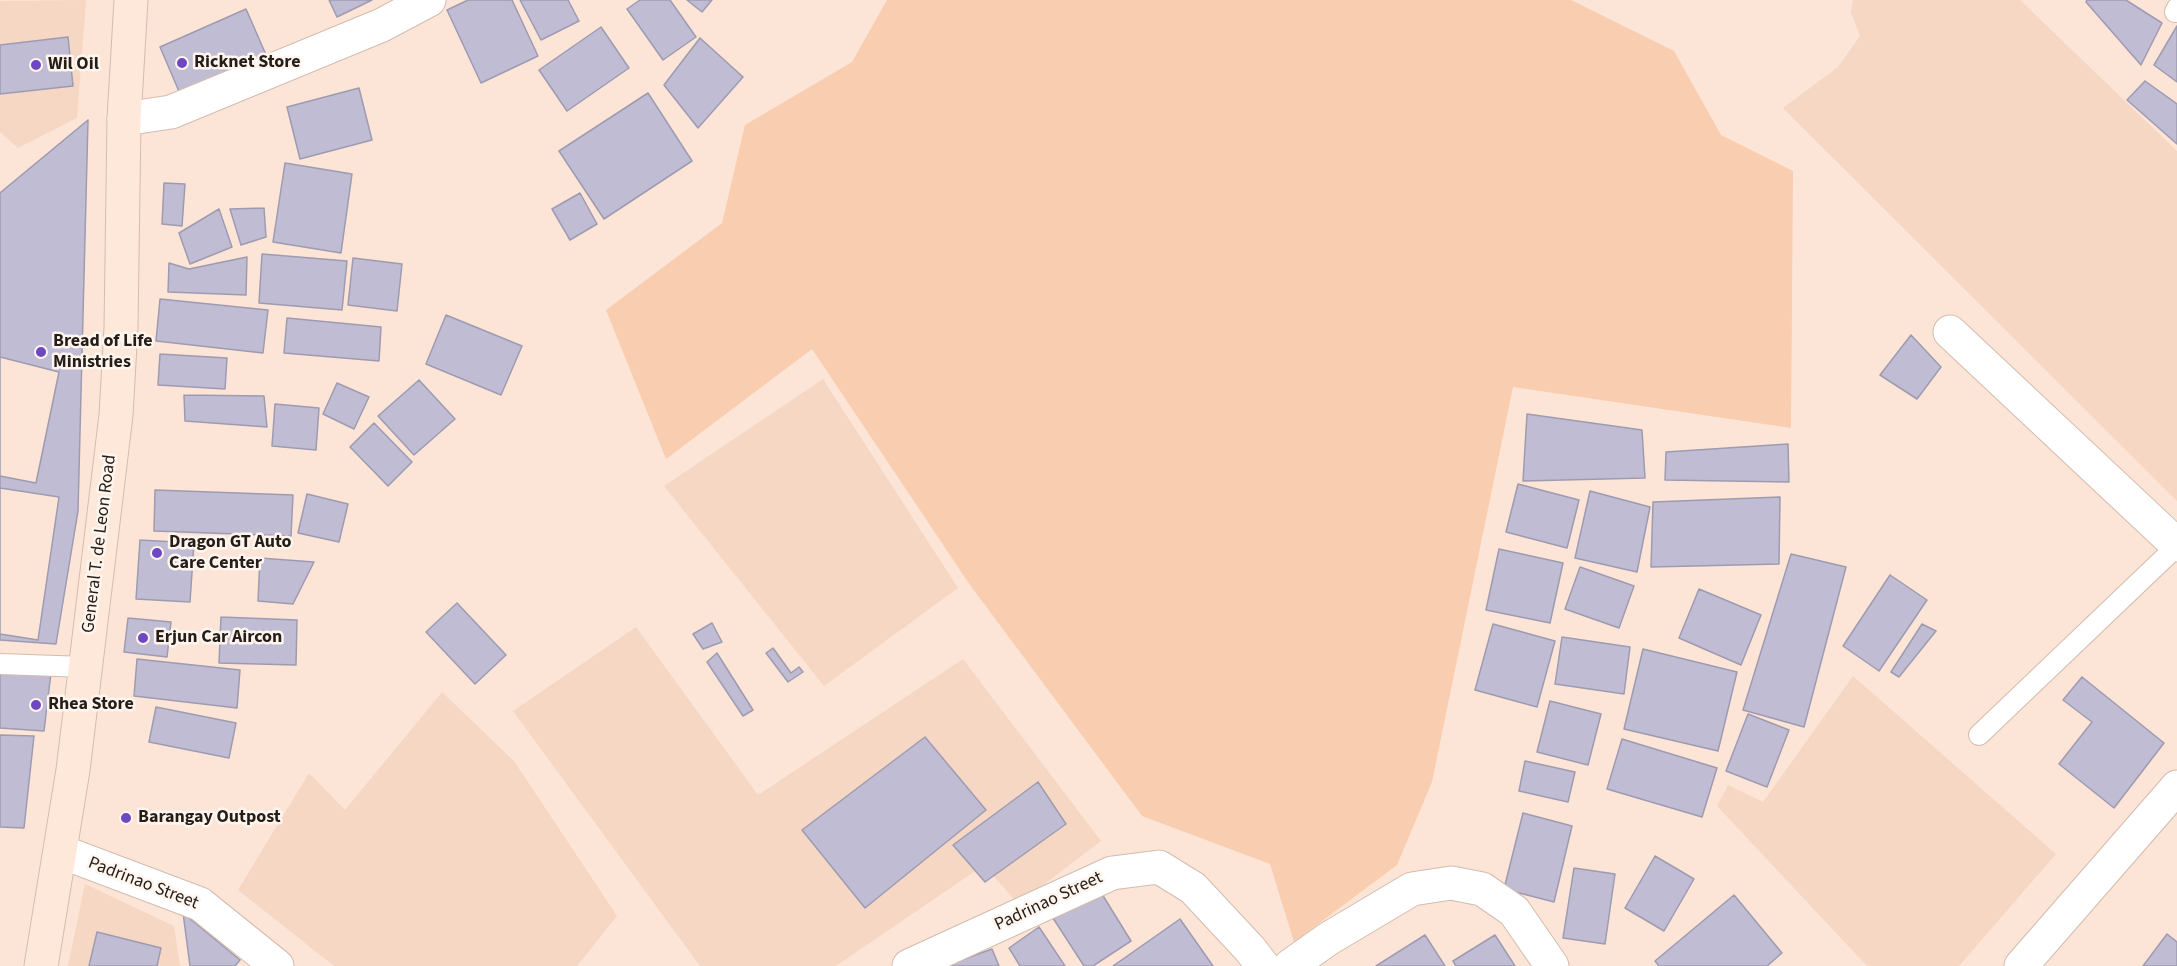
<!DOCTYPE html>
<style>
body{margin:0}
canvas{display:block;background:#fce5d6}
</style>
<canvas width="2177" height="966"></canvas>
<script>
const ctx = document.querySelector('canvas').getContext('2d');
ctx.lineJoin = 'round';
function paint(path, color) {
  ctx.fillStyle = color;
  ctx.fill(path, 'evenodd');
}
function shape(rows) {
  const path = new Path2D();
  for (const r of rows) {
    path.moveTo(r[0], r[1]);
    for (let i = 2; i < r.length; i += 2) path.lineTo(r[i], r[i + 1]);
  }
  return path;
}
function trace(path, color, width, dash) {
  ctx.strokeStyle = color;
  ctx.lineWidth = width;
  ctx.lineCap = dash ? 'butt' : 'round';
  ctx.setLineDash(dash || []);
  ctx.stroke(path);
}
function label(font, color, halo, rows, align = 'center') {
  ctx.font = font + ' "Source Sans 3",sans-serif';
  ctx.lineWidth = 5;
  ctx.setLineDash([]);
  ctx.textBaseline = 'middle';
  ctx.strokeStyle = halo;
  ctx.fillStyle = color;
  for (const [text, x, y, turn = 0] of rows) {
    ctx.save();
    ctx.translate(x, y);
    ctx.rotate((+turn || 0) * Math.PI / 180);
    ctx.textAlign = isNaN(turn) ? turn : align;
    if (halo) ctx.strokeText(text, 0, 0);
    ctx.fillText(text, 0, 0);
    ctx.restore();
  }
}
paint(shape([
 [86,0,77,118,18,148,0,132,0,1],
 [1853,0,2020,0,2177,151,2177,501,1783,108,1838,67,1860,36,1851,13],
 [823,379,958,588,824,686,664,486],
 [636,627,758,795,963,659,1101,841,1018,904,984,865,836,966,700,966,513,711],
 [1853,676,2056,854,1959,966,1867,966,1717,806,1728,785,1763,802],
 [442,692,514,761,617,916,577,966,334,966,238,890,309,773,345,810],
 [85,884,174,926,180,966,68,966]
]), '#f5d7c4');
paint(shape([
 [887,0,1571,0,1674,51,1721,135,1793,171,1791,428,1513,387,1432,782,1397,865,1294,942,1270,864,1142,816,970,585,812,349,666,459,606,310,722,223,745,125,852,62]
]), '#f8cdb0');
const building = shape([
 [329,0,372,0,337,17,329,0],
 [468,0,512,0,538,56,481,83,447,10,468,0],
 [520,0,568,0,579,21,541,40,520,0],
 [640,0,670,0,696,37,663,60,627,9,640,0],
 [687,0,712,0,702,12,687,0],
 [2087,0,2126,0,2162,23,2141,65,2086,2,2087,0],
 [246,9,267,57,181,96,160,47,246,9],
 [2177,26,2177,82,2154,65,2177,26],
 [601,27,629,68,567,111,539,70,601,27],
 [68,37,73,86,0,94,0,45,68,37],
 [700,38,743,77,698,128,664,85,700,38],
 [2145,81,2177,104,2177,144,2127,100,2145,81],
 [359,88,372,140,300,159,287,107,359,88],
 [648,93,692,161,604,219,559,151,648,93],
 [88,120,78,511,56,644,0,640,0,193,88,120],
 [285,163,352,174,341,253,273,242,285,163],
 [164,183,185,184,182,226,162,224,164,183],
 [580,193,597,224,570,240,552,209,580,193],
 [264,208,266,237,241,245,230,209,264,208],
 [219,209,232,247,190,264,179,233,219,209],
 [262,254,347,261,342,310,259,303,262,254],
 [247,257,246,295,168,292,169,263,189,269,247,257],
 [353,258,402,264,397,311,348,305,353,258],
 [160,299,268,310,263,353,156,341,160,299],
 [446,315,522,346,501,395,426,364,446,315],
 [287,318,381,327,379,361,284,353,287,318],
 [1911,335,1941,367,1917,399,1880,375,1911,335],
 [160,354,227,358,225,389,158,385,160,354],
 [0,357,59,372,36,483,0,476,0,357],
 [419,380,455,419,414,455,378,416,419,380],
 [337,383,369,397,354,429,323,414,337,383],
 [184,395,264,396,267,427,185,421,184,395],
 [275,404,319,408,316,450,272,446,275,404],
 [1527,414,1642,430,1645,478,1523,481,1527,414],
 [374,423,412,462,388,486,350,447,374,423],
 [1788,444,1789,482,1665,480,1666,452,1788,444],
 [1518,484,1579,500,1567,548,1506,532,1518,484],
 [0,488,59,497,38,640,0,634,0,488],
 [155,490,293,495,291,536,154,531,155,490],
 [1590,491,1650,507,1637,572,1575,558,1590,491],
 [307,494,348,504,339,542,298,533,307,494],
 [1780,497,1779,564,1651,567,1653,502,1780,497],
 [140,540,194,543,190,602,136,599,140,540],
 [1499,549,1563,563,1550,623,1486,610,1499,549],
 [1791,554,1846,567,1804,727,1743,710,1791,554],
 [260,558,314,562,293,604,258,601,260,558],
 [1580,567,1634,586,1619,628,1565,609,1580,567],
 [1890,575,1927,600,1879,671,1843,646,1890,575],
 [1699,589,1761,615,1741,665,1679,638,1699,589],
 [457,603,506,655,475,684,426,632,457,603],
 [221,617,297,620,296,665,219,663,221,617],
 [128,618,171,622,167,657,124,652,128,618],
 [712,623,722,642,703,649,693,634,712,623],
 [1493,624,1555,641,1537,707,1475,690,1493,624],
 [1922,624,1936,631,1899,677,1891,672,1922,624],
 [1562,637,1630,647,1624,694,1555,684,1562,637],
 [773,648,791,673,799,667,803,672,788,682,766,653,773,648],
 [1643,649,1737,672,1718,751,1624,729,1643,649],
 [717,653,753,710,743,716,707,662,717,653],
 [137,659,240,670,237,708,134,696,137,659],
 [0,668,51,673,44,731,0,728,0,668],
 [2082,677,2164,743,2114,808,2059,764,2092,722,2063,700,2082,677],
 [1550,701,1601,714,1588,765,1537,752,1550,701],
 [156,707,236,723,229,758,149,742,156,707],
 [1748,714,1789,730,1767,787,1726,771,1748,714],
 [0,735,34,736,24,828,0,827,0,735],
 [925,737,986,810,865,908,802,830,925,737],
 [1622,739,1717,768,1702,817,1607,789,1622,739],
 [1525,761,1575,772,1568,802,1519,791,1525,761],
 [1038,782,1066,824,985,882,953,845,1038,782],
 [1523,813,1572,826,1554,902,1504,889,1523,813],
 [1655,856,1694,879,1664,931,1625,908,1655,856],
 [1574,868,1615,874,1605,944,1563,938,1574,868],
 [1097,886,1131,941,1093,966,1084,966,1051,915,1097,886],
 [1734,895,1782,953,1767,966,1659,966,1655,961,1734,895],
 [183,913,240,960,235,966,190,966,183,913],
 [1180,919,1213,966,1113,966,1180,919],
 [1039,927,1065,966,1020,966,1009,948,1039,927],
 [97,932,161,948,157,966,89,966,97,932],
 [2167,934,2177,942,2177,966,2143,966,2167,934],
 [1425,935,1445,966,1376,966,1425,935],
 [1495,935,1515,966,1456,966,1453,961,1495,935],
 [992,949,999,966,945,966,992,949]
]);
paint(building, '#c0bcd4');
trace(building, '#9e9bb1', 1.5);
const service = shape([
 [2175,12,2177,8],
 [0,664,85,667],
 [1979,735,2177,546]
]);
const minor = shape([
 [124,119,171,112,382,25,429,0],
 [1950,332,2177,545],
 [62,852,200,904,277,966],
 [909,966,1112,873,1159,867,1193,888,1249,948,1263,966],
 [1290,966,1328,939,1412,889,1451,883,1482,889,1514,911,1552,966],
 [2021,966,2177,787]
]);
const secondary = shape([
 [41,966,73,770,116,415,121,328,124,119,131,0]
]);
trace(service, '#d3bcae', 22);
trace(minor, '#d3bcae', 35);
trace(secondary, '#d3bcae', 35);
trace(service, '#fff', 20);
trace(minor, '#fff', 33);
trace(secondary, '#fee8da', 33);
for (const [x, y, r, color] of [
 [182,63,6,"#6c48c1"],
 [36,65,6,"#6c48c1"],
 [41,352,6,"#6c48c1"],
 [157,553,6,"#6c48c1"],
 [143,638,6,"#6c48c1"],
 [36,705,6,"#6c48c1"],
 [126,818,6,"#6c48c1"]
]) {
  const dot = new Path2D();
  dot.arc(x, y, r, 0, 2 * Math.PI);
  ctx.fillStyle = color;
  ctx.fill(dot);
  trace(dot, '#fff5ef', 2);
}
label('bold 18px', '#251d18', '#fff5ef', [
 ["Ricknet Store",194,63],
 ["Wil Oil",48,65],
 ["Bread of Life",53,342],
 ["Ministries",53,363],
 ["Dragon GT Auto",169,543],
 ["Care Center",169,564],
 ["Erjun Car Aircon",155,638],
 ["Rhea Store",48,705],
 ["Barangay Outpost",138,818]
], 'left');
label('18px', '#251d18', '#fff5ef', [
 ["General T. de Leon Road",100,544,-83],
 ["Padrinao Street",143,884,21],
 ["Padrinao Street",1049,902,-25]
]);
</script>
